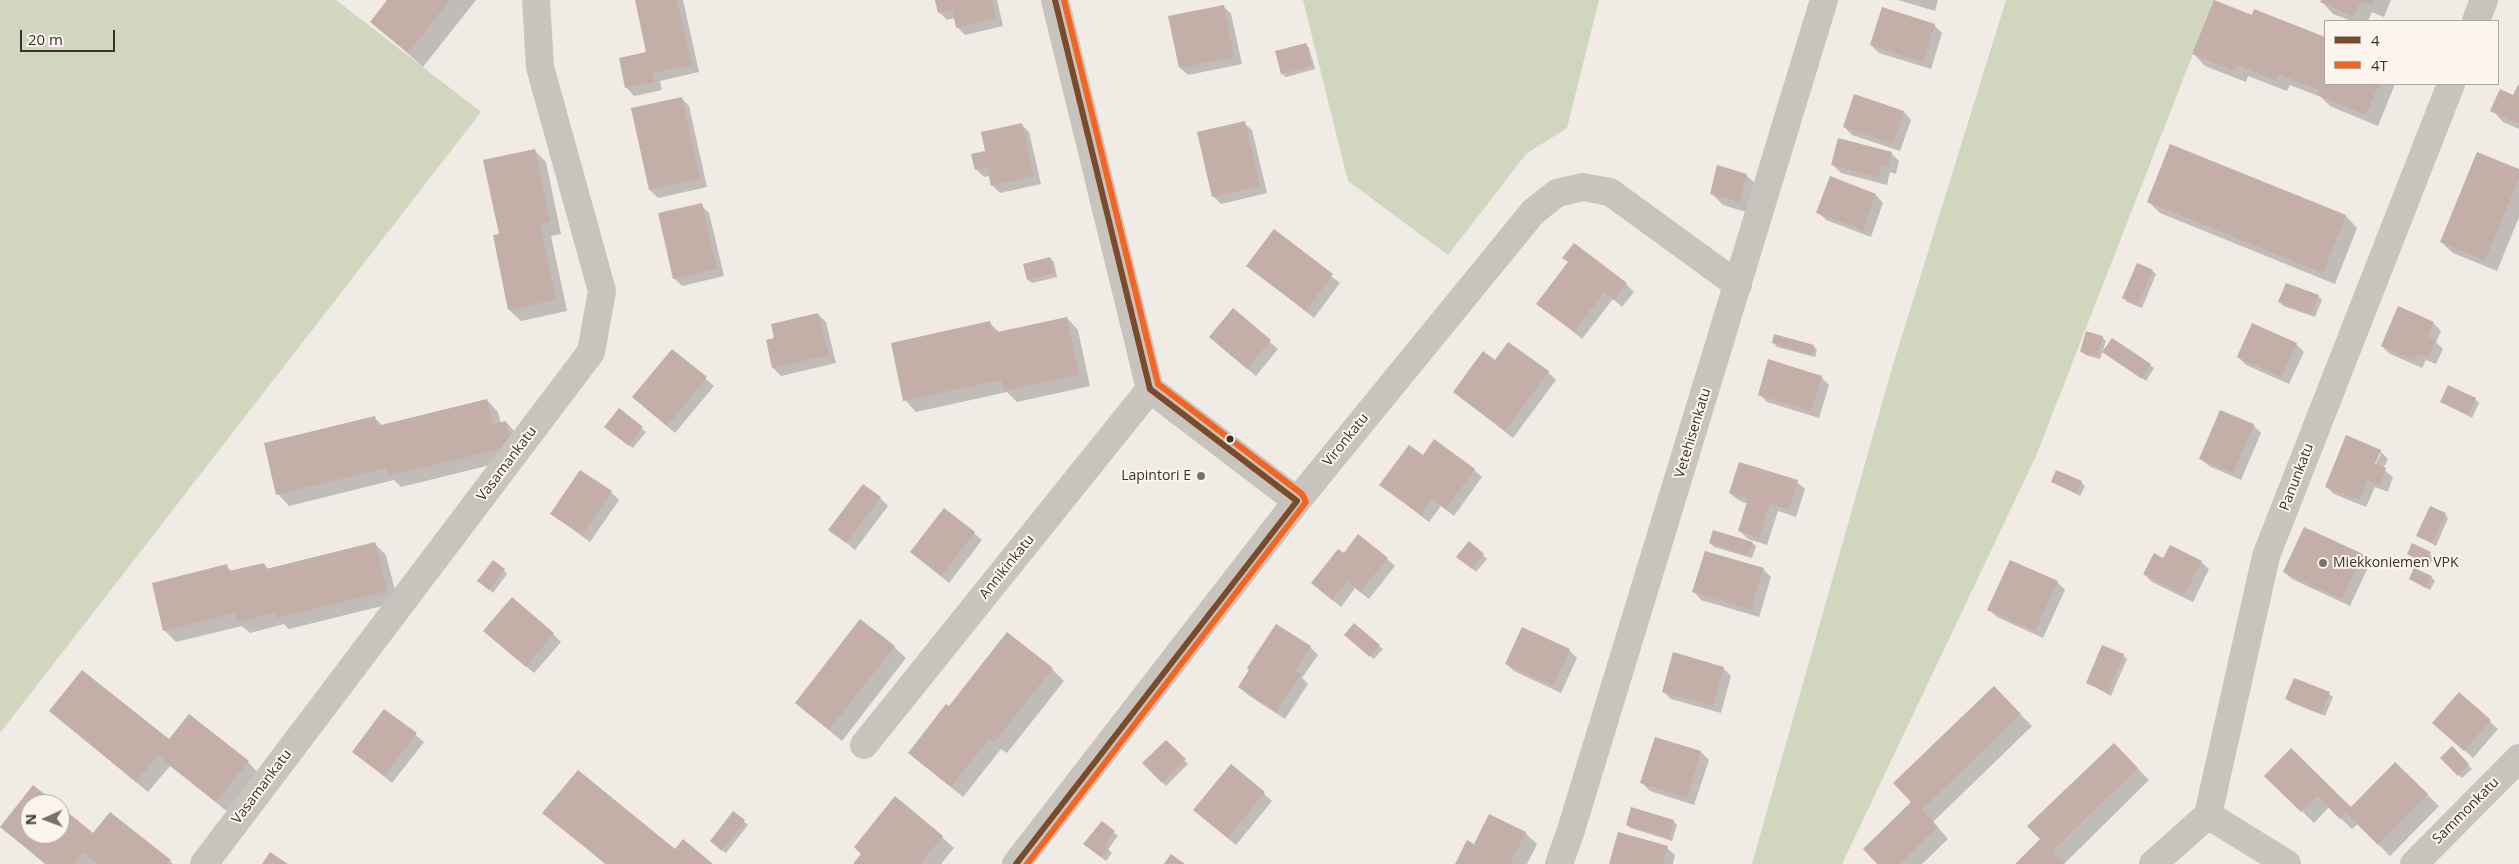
<!DOCTYPE html>
<style>
body{margin:0}
#map{position:relative;width:2519px;height:864px;overflow:hidden;background:#f0ebe5;font-family:"Open Sans",sans-serif}
canvas{display:block}
.legend{position:absolute;left:2324px;top:20px;width:175px;height:65px;box-sizing:border-box;background:#fbf5ee;border:1px solid #aea6a0;margin:0;padding:6px 9px;list-style:none;font-size:15px;color:#3b302b}
.legend li{display:flex;align-items:center;gap:10px;height:25px}
.legend b{width:25px;border:1px solid #aea6a0}
.north{position:absolute;left:20px;top:794px;width:50px;height:50px;box-sizing:border-box;background:#fbf5ee;border:1px solid #aea6a0;border-radius:50%;rotate:268deg;font-size:14px;font-weight:700;line-height:20px;text-align:center;color:#3b302b}
.north::after{content:'';display:block;margin:auto;width:18px;height:22px;background:#7a716c;clip-path:polygon(50% 0,100% 100%,50% 72%,0 100%)}
.scale{position:absolute;left:20px;top:30px;width:95px;height:22px;box-sizing:border-box;border:2px solid #3b302b;border-top:0;padding-left:6px;font-size:15px;line-height:18px;white-space:nowrap;color:#3b302b;-webkit-text-stroke:4px #fbf5ee;paint-order:stroke}
</style>
<div id="map">
<canvas width="2519" height="864"></canvas>
<ul class="legend">
<li><b style="height:6px;background:#7a4b2a"></b>4</li>
<li><b style="height:6px;background:#f26522"></b>4T</li>
</ul>
<div class="north">N</div>
<div class="scale">20 m</div>
</div>
<script>
const ctx = document.querySelector('canvas').getContext('2d');
ctx.lineJoin = 'round';
function paint(path, color) {
  ctx.fillStyle = color;
  ctx.fill(path, 'evenodd');
}
function shape(rows) {
  const path = new Path2D();
  for (const r of rows) {
    path.moveTo(r[0], r[1]);
    for (let i = 2; i < r.length; i += 2) path.lineTo(r[i], r[i + 1]);
  }
  return path;
}
function trace(path, color, width, dash) {
  ctx.strokeStyle = color;
  ctx.lineWidth = width;
  ctx.lineCap = dash ? 'butt' : 'round';
  ctx.setLineDash(dash || []);
  ctx.stroke(path);
}
function label(font, color, halo, rows, align = 'center') {
  ctx.font = font + ' "Open Sans",sans-serif';
  ctx.lineWidth = 4;
  ctx.setLineDash([]);
  ctx.textBaseline = 'middle';
  ctx.strokeStyle = halo;
  ctx.fillStyle = color;
  for (const [text, x, y, turn = 0] of rows) {
    ctx.save();
    ctx.translate(x, y);
    ctx.rotate((+turn || 0) * Math.PI / 180);
    ctx.textAlign = isNaN(turn) ? turn : align;
    if (halo) ctx.strokeText(text, 0, 0);
    ctx.fillText(text, 0, 0);
    ctx.restore();
  }
}
paint(shape([
 [0,0,336,0,481,112,0,733],
 [1303,0,1599,0,1567,128,1526,154,1448,255,1348,181],
 [2006,0,2214,0,2036,456,1842,864,1752,864,1892,368]
]), '#d1d6bf');
paint(shape([
 [389,0,476,0,423,67,372,22],
 [641,0,683,0,699,72,660,81,662,90,634,96,627,88,620,59,647,53],
 [936,0,997,0,1003,26,965,35,957,27,955,18,947,20,939,12],
 [1898,0,1938,0,1935,11],
 [2323,0,2391,0,2384,17,2372,12,2368,21,2352,21,2333,14,2322,2],
 [1223,6,1231,14,1242,64,1188,75,1180,68],
 [2255,10,2325,38,2325,84,2395,84,2378,126,2330,106,2321,97,2290,85,2287,91,2248,76,2246,82,2205,66,2194,54,2253,17],
 [1934,25,1942,33,1931,69,1879,53,1871,45],
 [1306,44,1309,48,1315,69,1286,77,1282,74,1277,52],
 [2519,86,2519,129,2503,122,2492,110,2514,97],
 [682,99,689,106,707,187,658,198,650,190,633,109],
 [1904,112,1911,120,1900,151,1852,135,1844,127],
 [1244,123,1252,130,1267,193,1221,204,1213,196],
 [1021,124,1029,132,1041,184,1000,193,992,185,990,176,984,177,976,169,986,152],
 [2170,145,2346,216,2357,228,2335,284,2160,213,2148,201],
 [534,150,546,162,561,234,551,236,567,311,521,321,509,310,500,235],
 [1891,153,1899,161,1896,174,1890,172,1887,185,1841,173,1833,165],
 [2519,170,2519,217,2497,271,2453,253,2441,242],
 [1746,175,1758,186,1750,213,1723,205,1711,193],
 [1876,195,1883,203,1871,237,1826,220,1818,212],
 [701,205,709,213,724,276,682,286,674,278],
 [1274,231,1340,283,1314,318,1248,266],
 [1050,258,1054,262,1057,277,1032,283,1028,280],
 [1569,262,1626,284,1634,292,1622,307,1613,299,1582,339,1538,303],
 [2152,271,2156,274,2142,308,2127,302,2124,298],
 [2318,296,2322,300,2315,317,2283,306,2280,302],
 [1233,310,1278,349,1256,376,1218,344],
 [818,314,826,322,836,363,781,376,773,368,767,341,775,339],
 [1067,318,1078,330,1090,386,1017,402,1007,392,916,412,905,400,990,323,1000,333],
 [2433,323,2441,331,2436,342,2443,349,2436,364,2426,360,2422,368,2390,354,2382,346],
 [2102,337,2106,341,2100,359,2085,355,2082,351],
 [2112,339,2154,368,2146,381,2104,352],
 [1774,343,1814,346,1817,350,1815,357,1777,347],
 [2296,344,2304,352,2289,384,2246,365,2238,357],
 [672,350,714,386,675,433,642,405],
 [1495,362,1548,372,1556,380,1513,438,1454,392],
 [1821,377,1829,385,1819,418,1767,402,1759,394],
 [2475,399,2479,403,2472,418,2442,402],
 [487,400,498,412,501,424,506,422,517,434,523,457,401,487,394,480,289,506,278,494,374,417,383,426],
 [619,410,646,432,633,448,610,430],
 [2253,425,2261,433,2241,480,2209,466,2201,459],
 [2380,451,2388,459,2383,469,2393,477,2388,492,2375,487,2366,507,2334,494,2326,486],
 [2378,453,2381,453,2373,470],
 [1423,456,1474,470,1482,477,1454,516,1441,506,1429,522,1381,485],
 [1797,482,1805,489,1796,517,1778,511,1767,545,1748,539,1740,531,1748,504,1738,500,1730,493],
 [2052,482,2081,482,2085,486,2080,496],
 [611,492,619,500,590,542,552,514],
 [880,498,888,506,855,550,830,529],
 [2445,514,2448,518,2436,546,2418,535],
 [974,533,982,540,949,583,911,552],
 [1469,543,1487,559,1476,572,1462,560],
 [1710,543,1752,543,1756,546,1752,558,1714,547],
 [375,544,386,555,398,602,289,629,284,624,250,633,242,626,176,642,164,630,226,566,232,572,264,564,269,570],
 [2413,544,2434,557,2429,566,2408,553],
 [1344,555,1387,559,1395,566,1369,599,1355,588,1341,607,1321,591],
 [2362,555,2370,563,2350,606,2292,579,2284,572],
 [2164,560,2201,562,2209,569,2193,602,2152,582,2144,574],
 [1763,569,1771,577,1759,617,1701,600,1694,592],
 [504,570,507,574,493,593,482,584],
 [2431,577,2435,581,2430,590,2411,579],
 [2057,582,2065,590,2043,638,1997,617,1989,610],
 [553,634,561,642,534,673,493,639],
 [1349,638,1379,646,1383,649,1374,659],
 [894,647,906,658,842,741,796,703],
 [1310,647,1318,655,1302,678,1308,684,1285,719,1248,695,1240,687],
 [1569,650,1577,658,1561,693,1514,671,1507,664],
 [2123,655,2127,659,2111,696,2088,683],
 [1723,668,1731,676,1721,713,1671,699,1664,692],
 [1052,669,1064,681,1007,753,1001,749,963,797,909,753,949,708],
 [1994,688,2032,726,1933,822,1948,839,1922,864,1879,864,1913,802],
 [2459,693,2498,729,2473,758,2442,730],
 [2329,694,2333,697,2325,716,2290,702,2287,699],
 [384,710,424,742,392,783,353,751],
 [50,711,248,762,259,774,228,812,170,766,148,792],
 [1656,738,1701,752,1709,760,1694,805,1650,791,1642,783],
 [1166,741,1188,764,1166,786,1144,763],
 [2114,744,2149,780,2064,864,2016,864,2042,839],
 [2452,748,2472,769,2462,778,2442,758],
 [2395,764,2439,806,2390,856,2358,824,2352,829,2329,807,2314,823,2266,775,2351,809],
 [1232,766,1272,801,1236,845,1203,818],
 [33,787,55,804,30,804,30,834,60,834,60,808,94,835,170,861,173,864,45,864,1,827],
 [544,812,675,851,712,864,605,864],
 [734,813,748,825,726,853,715,845],
 [1673,821,1677,825,1672,841,1631,828,1627,825],
 [1102,823,1118,836,1108,849,1112,853,1106,861,1089,847],
 [1525,833,1537,844,1527,864,1457,864,1475,845],
 [942,837,954,848,941,864,854,864],
 [1667,848,1675,855,1673,864,1610,864]
]), '#0003');
paint(shape([
 [387,0,450,0,408,53,370,22],
 [635,0,677,0,692,65,653,73,655,82,625,88,619,58,646,52],
 [935,0,992,0,996,18,956,28,952,9,938,13],
 [2214,0,2252,15,2254,9,2325,37,2325,84,2379,84,2366,115,2317,95,2319,90,2278,74,2276,81,2237,65,2234,71,2192,54],
 [2321,0,2375,0,2373,6,2361,1,2354,17,2320,2],
 [1224,5,1234,57,1179,68,1168,16],
 [1882,7,1935,24,1923,62,1870,45],
 [1306,43,1312,66,1281,74,1275,51],
 [2519,83,2519,124,2490,111,2500,89,2513,95],
 [1854,94,1904,111,1893,144,1843,127],
 [682,97,700,179,649,190,631,108],
 [1245,121,1260,186,1212,197,1197,132],
 [1022,123,1034,176,991,186,987,167,975,170,971,154,985,151,981,132],
 [1838,138,1892,152,1888,167,1882,165,1879,178,1831,165],
 [2170,144,2346,215,2323,273,2147,202],
 [535,149,550,222,540,224,556,300,508,310,493,235,499,234,483,160],
 [2477,152,2519,169,2519,178,2485,261,2440,242],
 [1717,165,1747,174,1739,202,1710,194],
 [1830,176,1876,194,1863,230,1816,213],
 [702,203,717,269,673,279,658,213],
 [1274,229,1333,274,1306,311,1246,266],
 [1574,243,1627,283,1614,300,1604,292,1574,332,1536,304,1568,262,1562,258],
 [1050,257,1055,273,1027,280,1023,264],
 [2137,263,2153,270,2138,305,2122,298],
 [2286,283,2319,295,2312,314,2278,302],
 [2398,306,2434,322,2427,336,2436,340,2428,357,2418,353,2414,361,2381,346],
 [1233,308,1271,340,1247,369,1209,337],
 [818,313,829,355,772,368,766,340,774,338,771,324],
 [1067,317,1079,375,1004,391,1001,380,903,401,891,343,990,321,993,333],
 [2252,323,2297,343,2281,377,2237,357],
 [2086,331,2103,336,2097,356,2080,352],
 [1774,334,1814,345,1812,355,1772,343],
 [2112,338,2151,364,2142,379,2102,352],
 [1508,342,1549,371,1505,431,1453,392,1483,351,1495,360],
 [672,349,707,377,667,426,632,397],
 [1768,359,1822,376,1811,411,1758,395],
 [2448,385,2476,398,2468,415,2440,402],
 [487,399,493,424,506,421,512,446,388,476,386,468,276,495,264,443,375,416,377,426],
 [619,408,643,427,629,446,604,427],
 [2220,410,2254,424,2233,473,2199,459],
 [2346,435,2381,450,2375,464,2386,468,2380,485,2367,480,2359,500,2325,487],
 [1434,439,1475,469,1446,509,1432,499,1421,515,1379,485,1409,445,1423,455],
 [1739,462,1798,480,1789,510,1770,504,1759,538,1738,531,1748,499,1729,493],
 [580,470,612,491,582,535,550,514],
 [2056,470,2082,481,2076,493,2051,482],
 [863,484,881,497,846,543,828,530],
 [2430,506,2446,513,2432,543,2416,536],
 [944,508,975,532,941,576,910,552],
 [2304,527,2363,554,2342,599,2283,572],
 [1713,530,1753,542,1748,555,1709,543],
 [1358,534,1388,558,1360,592,1347,581,1332,600,1311,583,1338,549,1344,553],
 [1469,541,1484,554,1472,569,1456,557],
 [375,542,387,591,277,618,275,613,237,622,235,613,163,631,152,583,227,564,229,571,264,563,266,569],
 [2412,543,2431,552,2425,564,2407,554],
 [2170,545,2202,561,2184,595,2143,574,2154,553,2163,558],
 [1705,551,1764,568,1751,610,1692,592],
 [493,560,505,569,489,590,477,581],
 [2010,560,2058,581,2035,631,1987,610],
 [2414,568,2432,576,2426,588,2409,579],
 [512,597,554,633,526,667,483,631],
 [860,619,895,646,829,730,795,703],
 [1354,623,1380,645,1370,657,1344,635],
 [1276,624,1311,646,1295,671,1301,675,1276,712,1238,687,1249,670,1247,668],
 [1522,627,1570,649,1553,686,1505,664],
 [1007,632,1053,668,994,743,989,739,951,787,908,753,946,704,949,706],
 [2102,645,2124,654,2108,693,2086,683],
 [1673,652,1724,667,1713,706,1662,692],
 [82,670,169,739,189,714,249,761,216,802,158,755,136,782,49,711],
 [2294,678,2330,692,2321,714,2285,699],
 [1994,686,2021,714,1922,810,1938,827,1899,864,1877,864,1863,849,1911,802,1893,783],
 [2459,692,2491,720,2464,751,2432,723],
 [384,709,417,733,384,776,352,752],
 [1655,737,1701,751,1687,798,1640,783],
 [1166,740,1186,759,1162,783,1142,763],
 [2114,743,2138,768,2052,851,2065,864,2015,864,2040,839,2027,826],
 [2452,746,2469,764,2458,776,2440,758],
 [2291,748,2351,807,2395,762,2428,794,2378,845,2346,813,2340,819,2317,796,2301,812,2264,776],
 [1231,764,1265,792,1228,838,1193,810],
 [578,770,675,849,683,839,713,864,606,864,542,813],
 [33,785,57,804,30,804,30,834,60,834,60,806,93,833,110,812,171,860,167,864,98,864,83,852,74,864,46,864,0,827],
 [895,796,943,836,920,864,853,864,861,854,854,847],
 [1631,807,1674,820,1669,838,1626,825],
 [733,811,745,820,722,851,710,841],
 [1489,814,1526,832,1510,864,1455,864,1467,840,1474,844],
 [1102,821,1115,831,1105,845,1109,849,1102,858,1083,844],
 [1618,832,1668,846,1663,864,1609,864],
 [270,852,288,864,262,864],
 [1171,854,1185,864,1164,864]
]), '#c3afa7');
trace(shape([
 [1055,0,1150,389,1297,501],
 [2476,21,2484,0],
 [864,745,1150,389],
 [2208,815,2287,864],
 [204,864,591,352,602,291,540,67,536,0],
 [1016,864,1297,501,1533,212,1557,193,1583,187,1610,192,1738,285],
 [1559,864,1571,830,1824,0],
 [2153,864,2208,815,2266,556,2451,84],
 [2414,864,2519,758]
]), '#c9c3be', 28);
trace(shape([
 [1016,864,1297,501,1150,389,1055,0]
]), '#7a4b2a', 6);
trace(shape([
 [1027,864,1306,502,1302,494,1158,384,1064,0]
]), '#f26522', 6);
for (const [x, y, r, color] of [
 [1230,439,4.5,"#3b302b"],
 [1201,476,5,"#7a716c"],
 [2323,563,5,"#7a716c"]
]) {
  const dot = new Path2D();
  dot.arc(x, y, r, 0, 2 * Math.PI);
  ctx.fillStyle = color;
  ctx.fill(dot);
  trace(dot, '#fbf5ee', 2);
}
label('14px', '#3b302b', '#fbf5ee', [
 ["Vetehisenkatu",1693,433,-73],
 ["Vironkatu",1346,440,-51],
 ["Vasamankatu",507,464,-53],
 ["Panunkatu",2297,477,-69],
 ["Annikinkatu",1007,567,-51],
 ["Vasamankatu",262,787,-53],
 ["Sammonkatu",2466,811,-45]
]);
label('14px', '#3b302b', '#fbf5ee', [
 ["Lapintori E",1191,476],
 ["Miekkoniemen VPK",2333,563,"left"]
], 'right');
</script>
